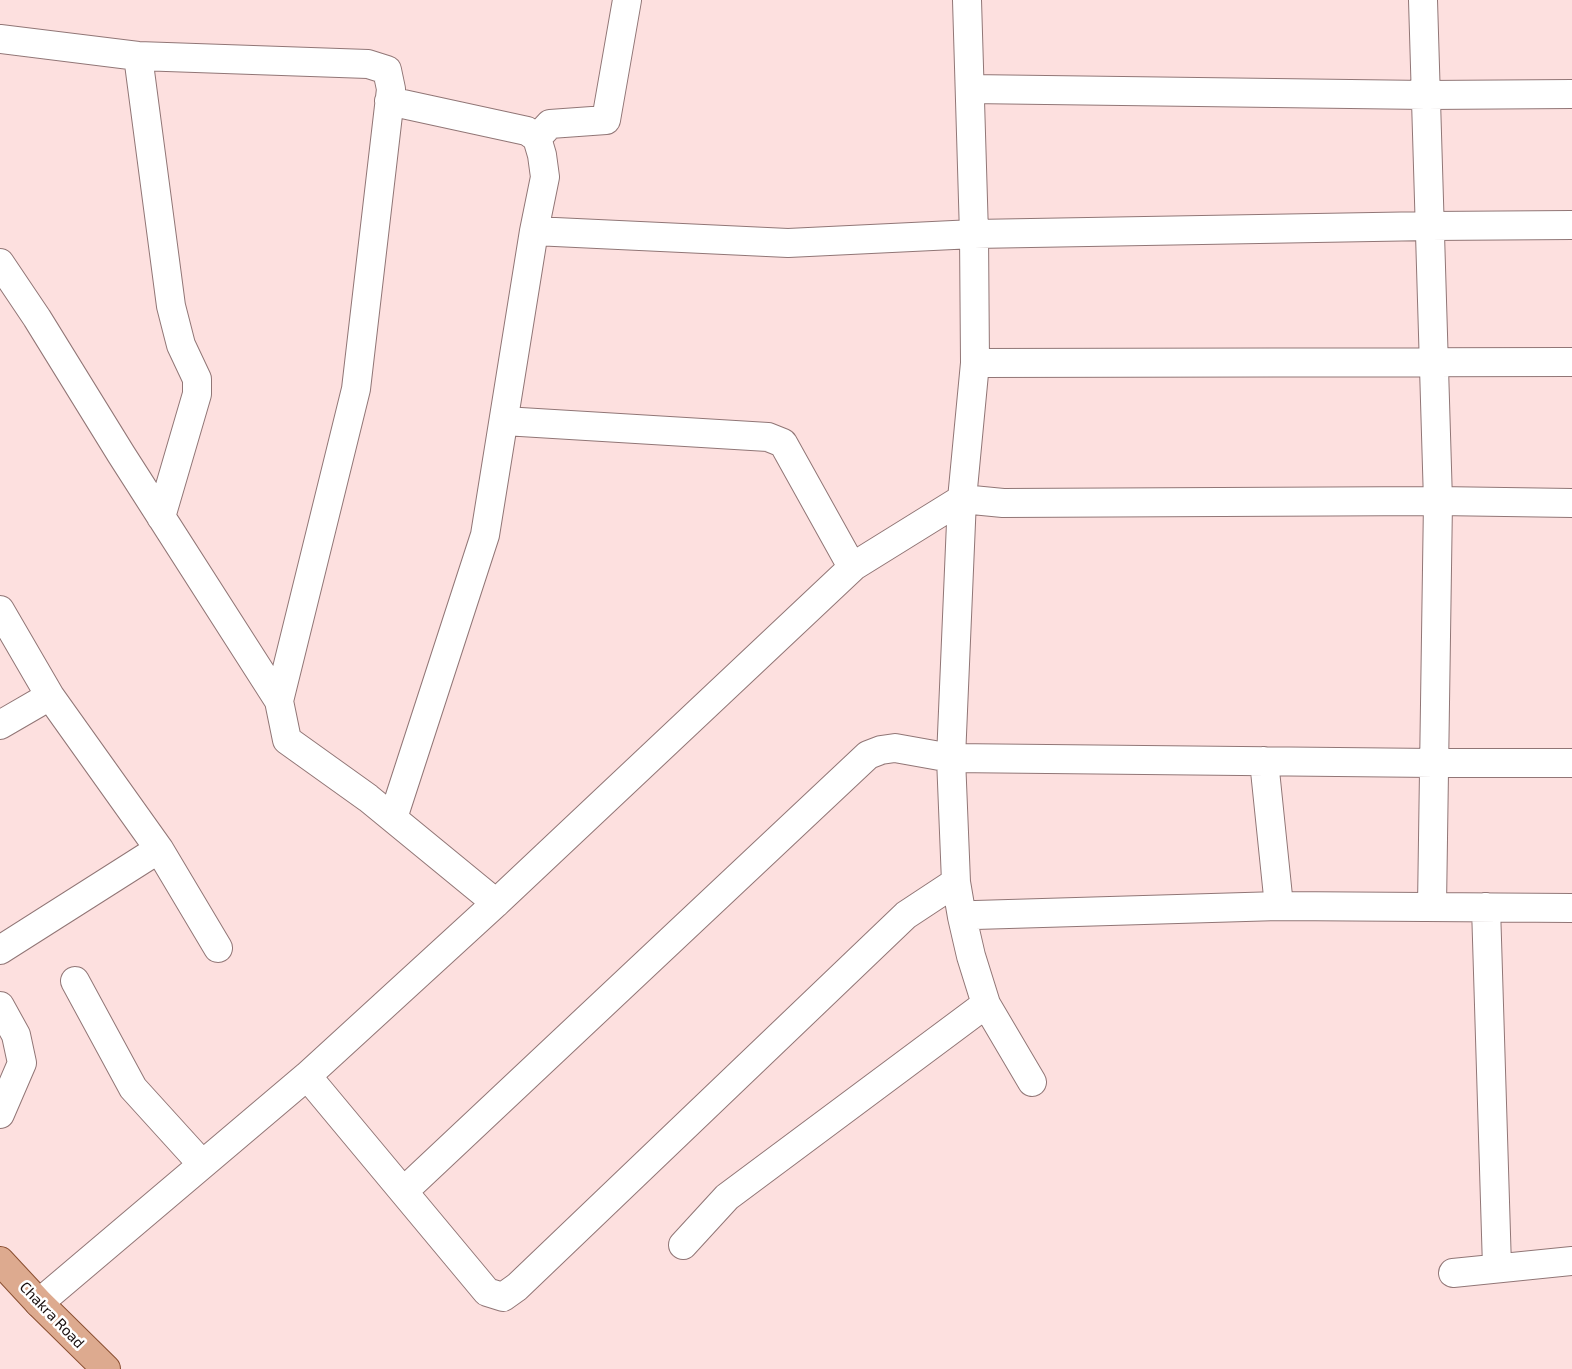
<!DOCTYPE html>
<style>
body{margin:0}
canvas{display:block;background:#fde0df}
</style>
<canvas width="1572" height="1369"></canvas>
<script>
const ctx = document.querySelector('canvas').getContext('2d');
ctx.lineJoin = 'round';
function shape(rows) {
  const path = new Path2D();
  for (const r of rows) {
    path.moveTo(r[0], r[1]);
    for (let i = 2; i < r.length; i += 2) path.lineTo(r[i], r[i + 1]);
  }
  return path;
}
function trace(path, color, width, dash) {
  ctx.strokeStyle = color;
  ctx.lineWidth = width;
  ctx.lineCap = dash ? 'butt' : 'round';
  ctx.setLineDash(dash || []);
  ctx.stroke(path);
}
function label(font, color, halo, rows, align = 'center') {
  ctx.font = font + ' "Exo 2",sans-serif';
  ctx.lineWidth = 5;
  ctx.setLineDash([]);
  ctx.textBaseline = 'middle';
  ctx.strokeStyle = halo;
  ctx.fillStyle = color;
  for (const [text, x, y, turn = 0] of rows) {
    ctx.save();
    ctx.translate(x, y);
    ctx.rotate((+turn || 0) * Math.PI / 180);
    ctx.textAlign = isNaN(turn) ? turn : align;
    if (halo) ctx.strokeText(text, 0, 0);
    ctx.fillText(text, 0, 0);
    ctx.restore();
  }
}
const minor = shape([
 [967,0,974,234,975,363,962,499,951,758,956,882,962,917,971,956,986,1004,1032,1082],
 [1423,0,1438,501,1432,906],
 [0,39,138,56,368,64,387,70,391,89,356,389,279,701],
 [138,56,171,306,181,345,197,379,197,394,161,517],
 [970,89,1426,95,1572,94],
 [389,101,527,131,537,138,542,155,545,177,534,231,485,535,393,818],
 [537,138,550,124,606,120,627,0],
 [534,231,788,243,974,234,1430,226,1572,225],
 [0,263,37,318,121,454,279,701,287,740,368,798,496,903],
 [975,363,1572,362],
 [504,421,768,437,783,443,852,567],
 [0,610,50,696,159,849,218,948],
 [0,725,50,696],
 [1264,761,1279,906],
 [1486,907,1497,1267],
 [962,917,975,915,1279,906,1572,908],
 [0,950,159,849],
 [75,981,133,1088,202,1164],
 [0,1006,16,1035,22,1063,0,1114],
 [307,1076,487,1292,503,1297,517,1287,906,915,956,882],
 [404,1191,868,755,881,750,895,748,951,758,1434,763,1572,763],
 [683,1245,727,1197,986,1004],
 [1453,1273,1572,1261],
 [39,1303,307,1076,496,903,854,566,962,499,1003,503,1438,501,1572,503]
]);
const major = shape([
 [0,1261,39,1303,106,1369]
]);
trace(minor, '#917676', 30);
trace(major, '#8a4f32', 30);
trace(minor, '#fff', 28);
trace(major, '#ddaa8f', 28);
label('15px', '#180e0e', '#fff', [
 ["Chakra Road",52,1315,46]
]);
</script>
